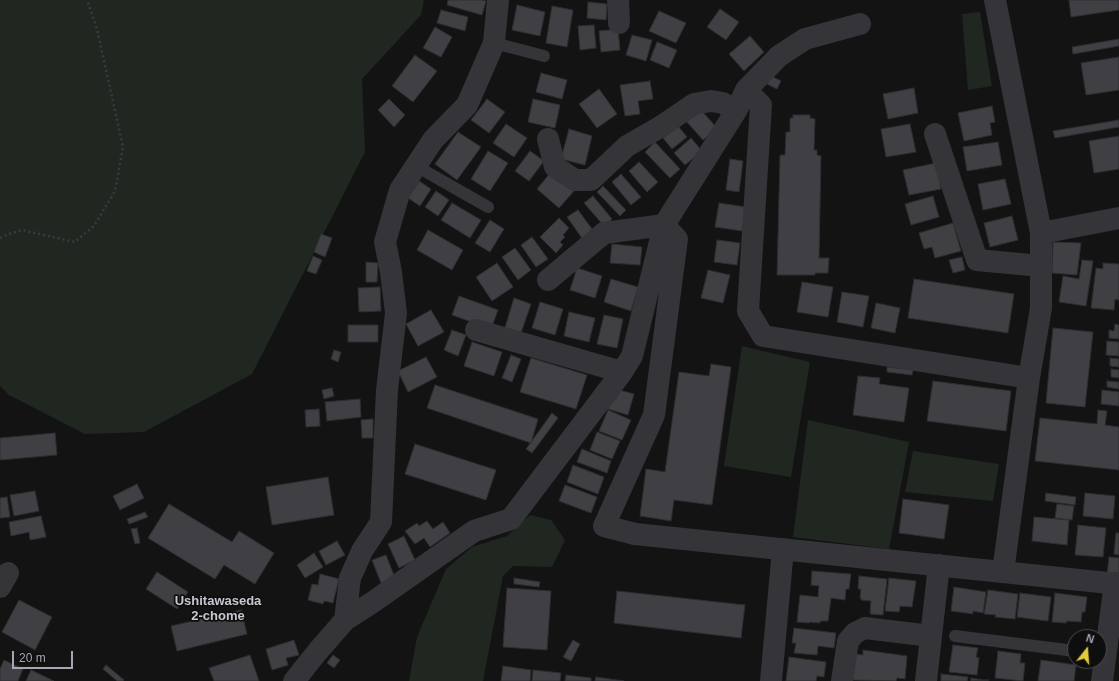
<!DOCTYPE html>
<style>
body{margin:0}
#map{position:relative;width:1119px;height:681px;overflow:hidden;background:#131314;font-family:Helvetica,sans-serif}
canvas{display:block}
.north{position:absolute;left:1067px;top:629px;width:40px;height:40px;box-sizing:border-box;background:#0e0e0f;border:1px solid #4b4b51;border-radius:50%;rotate:17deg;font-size:11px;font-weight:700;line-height:16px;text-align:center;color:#a6a7b4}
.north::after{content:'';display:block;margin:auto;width:14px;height:18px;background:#e4cb3c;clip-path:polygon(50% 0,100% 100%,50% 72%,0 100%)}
.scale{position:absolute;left:12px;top:651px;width:61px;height:18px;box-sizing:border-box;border:2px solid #a6a7b4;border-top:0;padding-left:5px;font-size:12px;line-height:14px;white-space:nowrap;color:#a6a7b4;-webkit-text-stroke:3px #0e0e0f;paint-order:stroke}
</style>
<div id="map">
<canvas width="1119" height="681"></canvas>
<div class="north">N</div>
<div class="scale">20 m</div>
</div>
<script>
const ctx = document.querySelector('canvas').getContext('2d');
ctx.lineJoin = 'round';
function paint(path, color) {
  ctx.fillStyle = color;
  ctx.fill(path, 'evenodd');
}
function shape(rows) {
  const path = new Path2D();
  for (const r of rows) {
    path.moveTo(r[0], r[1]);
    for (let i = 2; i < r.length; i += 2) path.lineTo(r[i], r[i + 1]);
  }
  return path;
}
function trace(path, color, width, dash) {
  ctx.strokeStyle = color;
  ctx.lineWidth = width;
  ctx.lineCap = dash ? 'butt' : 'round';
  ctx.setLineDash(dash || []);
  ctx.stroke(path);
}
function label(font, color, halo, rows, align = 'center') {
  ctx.font = font + ' Helvetica,sans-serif';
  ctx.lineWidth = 3.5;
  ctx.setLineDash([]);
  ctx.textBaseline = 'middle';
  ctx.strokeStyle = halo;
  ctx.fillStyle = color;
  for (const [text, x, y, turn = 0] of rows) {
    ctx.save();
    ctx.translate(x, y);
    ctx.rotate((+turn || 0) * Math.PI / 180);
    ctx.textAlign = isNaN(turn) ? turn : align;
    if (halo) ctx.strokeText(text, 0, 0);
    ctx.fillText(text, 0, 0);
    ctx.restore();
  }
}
paint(shape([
 [0,0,424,0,421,15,362,79,365,152,252,374,144,432,85,434,9,395,0,386],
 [980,12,992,86,968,90,962,14],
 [742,346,810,362,791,477,724,466],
 [808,420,909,442,889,549,793,537],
 [913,451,999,464,993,501,905,492],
 [530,515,551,520,565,540,552,567,513,566,503,576,483,681,409,681,417,637,446,569,472,547,507,536]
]), '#202721');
const building = shape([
 [448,0,482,0,486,1,482,15,447,5,448,0],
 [1069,0,1119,0,1119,10,1071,17,1069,0],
 [588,2,607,4,606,20,587,18,588,2],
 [517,5,545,12,540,36,512,30,517,5],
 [552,6,573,10,567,47,546,43,552,6],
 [720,9,739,22,726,40,707,27,720,9],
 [441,10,468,17,465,31,437,23,441,10],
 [659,11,686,23,676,43,649,31,659,11],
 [594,25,596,48,580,50,578,26,594,25],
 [435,27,452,37,441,57,423,48,435,27],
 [618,29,620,50,601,52,599,31,618,29],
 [632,35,652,40,646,61,626,55,632,35],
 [750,36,764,52,744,71,729,54,750,36],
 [1119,39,1119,46,1073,54,1072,47,1119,39],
 [657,42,677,50,669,68,650,60,657,42],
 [415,55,437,71,413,102,392,86,415,55],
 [1119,57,1119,90,1086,95,1081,63,1119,57],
 [541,73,567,80,562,99,536,92,541,73],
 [771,76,781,81,777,89,767,84,771,76],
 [650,81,653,99,638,101,640,114,625,116,620,85,650,81],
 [914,88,918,113,888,119,883,94,914,88],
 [599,89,617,114,597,128,579,104,599,89],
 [389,99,405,115,394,127,378,110,389,99],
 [487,99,505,112,489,133,471,120,487,99],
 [533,99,560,105,555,128,528,122,533,99],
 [992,106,995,122,990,123,992,135,964,141,958,113,992,106],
 [700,109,717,128,703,140,686,121,700,109],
 [793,115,810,115,810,118,815,119,814,150,817,150,817,155,821,156,819,258,829,258,828,273,815,273,815,275,777,275,780,155,785,155,786,132,790,132,790,118,793,118,793,115],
 [1119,120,1119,127,1055,138,1053,131,1119,120],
 [506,124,527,138,514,157,493,143,506,124],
 [910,124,916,152,886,157,881,129,910,124],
 [678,126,687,137,672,149,663,138,678,126],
 [569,129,592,136,585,165,561,159,569,129],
 [458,132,481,147,457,180,435,164,458,132],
 [1119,136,1119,169,1094,173,1089,141,1119,136],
 [691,138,702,151,685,165,674,153,691,138],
 [655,142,680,169,670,178,645,152,655,142],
 [998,142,1002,165,967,171,963,147,998,142],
 [488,151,508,163,490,191,471,179,488,151],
 [530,151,544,161,529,181,515,171,530,151],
 [730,159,743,161,739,192,726,190,730,159],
 [639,162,658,182,647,192,629,171,639,162],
 [936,163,941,189,909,195,903,170,936,163],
 [551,172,574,191,559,208,537,189,551,172],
 [621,174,641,197,631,205,612,182,621,174],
 [1005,179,1011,204,983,210,978,184,1005,179],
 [419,181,431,189,420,206,408,198,419,181],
 [603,186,626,210,620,216,597,192,603,186],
 [436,191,449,200,438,216,425,207,436,191],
 [593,196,612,219,604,226,584,203,593,196],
 [933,196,939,217,911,225,905,204,933,196],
 [452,203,481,220,470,238,441,220,452,203],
 [719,203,746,207,742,231,715,227,719,203],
 [578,210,595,233,584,241,567,217,578,210],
 [1012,216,1018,240,990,247,984,223,1012,216],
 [559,218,569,228,563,235,565,237,560,242,563,245,556,253,540,237,559,218],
 [490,220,504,229,490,252,475,243,490,220],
 [953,223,961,251,935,258,932,247,924,249,919,233,953,223],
 [428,230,463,250,452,270,417,250,428,230],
 [321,234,332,238,325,257,314,252,321,234],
 [532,237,548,259,536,267,521,245,532,237],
 [717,240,740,243,737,265,714,262,717,240],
 [1053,242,1081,243,1077,275,1052,273,1053,242],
 [612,244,642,247,640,265,610,263,612,244],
 [515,248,531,270,518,280,502,257,515,248],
 [313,256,322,260,316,274,307,271,313,256],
 [962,257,965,270,953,273,949,260,962,257],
 [1082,260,1093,261,1086,306,1059,302,1063,276,1079,279,1082,260],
 [366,262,378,263,377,282,366,282,366,262],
 [497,263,513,287,492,301,476,277,497,263],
 [1103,263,1119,264,1119,300,1115,299,1114,310,1091,308,1096,268,1103,269,1103,263],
 [577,268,602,276,595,298,570,290,577,268],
 [708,270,730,275,723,303,701,298,708,270],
 [611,279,638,287,631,311,604,302,611,279],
 [914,279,1014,294,1008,333,908,318,914,279],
 [802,282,833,287,828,317,797,312,802,282],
 [380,287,381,311,359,312,358,288,380,287],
 [842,292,869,296,863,327,837,322,842,292],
 [459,296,498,310,491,329,452,315,459,296],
 [514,298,531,304,520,336,504,331,514,298],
 [540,302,563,309,555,335,532,328,540,302],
 [876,303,900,308,895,333,871,328,876,303],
 [431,310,444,332,418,346,406,324,431,310],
 [569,312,595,318,589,342,564,336,569,312],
 [604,315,623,319,617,348,597,344,604,315],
 [1115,324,1119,325,1119,339,1109,338,1109,330,1114,331,1115,324],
 [348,325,378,325,378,342,348,342,348,325],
 [1053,328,1093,332,1085,407,1046,403,1053,328],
 [452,330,466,335,458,356,444,350,452,330],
 [1107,341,1119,342,1119,356,1106,355,1107,341],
 [472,342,502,352,494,376,464,366,472,342],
 [334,350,341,352,338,362,331,359,334,350],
 [511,355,521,359,512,382,502,378,511,355],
 [426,357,437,377,408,392,398,371,426,357],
 [531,358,587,375,576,409,520,392,531,358],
 [1110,358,1119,359,1119,367,1110,366,1110,358],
 [711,364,731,367,712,505,674,500,671,521,640,516,646,469,665,472,679,372,709,376,711,364],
 [887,367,913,370,912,375,887,372,887,367],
 [1111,369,1119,370,1119,378,1111,377,1111,369],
 [858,376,880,378,879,384,909,388,904,422,853,415,858,376],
 [933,381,1011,391,1006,431,927,421,933,381],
 [1107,381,1119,382,1119,389,1107,387,1107,381],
 [435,385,538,419,531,443,427,408,435,385],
 [332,388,334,396,324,399,322,390,332,388],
 [619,390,634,394,628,415,608,409,612,398,616,399,619,390],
 [1102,390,1119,392,1119,406,1101,404,1102,390],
 [360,399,361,417,327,421,325,402,360,399],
 [319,409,320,426,306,427,305,410,319,409],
 [608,410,631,420,622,440,599,431,608,410],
 [1098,410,1107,411,1105,425,1119,427,1119,470,1035,461,1040,418,1097,424,1098,410],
 [552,413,558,418,532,453,526,449,552,413],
 [373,419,373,438,362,438,361,420,373,419],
 [597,432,620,441,612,459,590,450,597,432],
 [55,433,57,455,0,460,0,438,55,433],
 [415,444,496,470,486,500,405,474,415,444],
 [582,449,611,461,607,473,577,462,582,449],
 [573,465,604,477,598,494,567,482,573,465],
 [328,477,334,515,272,525,266,487,328,477],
 [137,484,144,498,120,510,113,496,137,484],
 [565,485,597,497,591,513,559,501,565,485],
 [35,491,39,511,14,516,10,495,35,491],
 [1046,493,1076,497,1075,505,1045,501,1046,493],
 [1085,493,1115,496,1113,519,1083,516,1085,493],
 [7,497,10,517,0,518,0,498,7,497],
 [903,499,949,505,944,539,899,533,903,499],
 [169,504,232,542,239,531,274,553,255,584,224,565,215,579,148,538,169,504],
 [1057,504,1074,506,1072,520,1055,518,1057,504],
 [145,512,148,517,129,524,127,519,145,512],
 [41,516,46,537,30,540,29,532,11,536,9,522,41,516],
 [1034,517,1069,520,1067,545,1032,541,1034,517],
 [427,521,433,529,443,522,450,533,430,547,424,538,415,544,405,531,417,523,419,526,427,521],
 [1078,525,1106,528,1103,557,1075,555,1078,525],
 [137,528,140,543,135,544,131,529,137,528],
 [1116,533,1119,533,1119,555,1114,554,1116,533],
 [404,536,415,560,399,568,388,544,404,536],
 [337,541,345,555,326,565,319,551,337,541],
 [314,553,323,567,305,578,297,565,314,553],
 [386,555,395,578,381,583,372,560,386,555],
 [1109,557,1119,558,1119,577,1107,576,1109,557],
 [812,571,851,574,849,589,846,589,845,600,831,598,828,621,820,621,820,623,809,622,809,623,797,622,800,595,818,597,819,586,811,585,812,571],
 [157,572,188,592,177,609,146,589,157,572],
 [320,574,339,579,333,603,324,601,323,604,308,600,312,584,318,585,320,574],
 [859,576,887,579,883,615,870,614,871,601,861,600,861,598,860,598,861,589,858,589,859,576],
 [514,578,540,582,539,587,514,584,514,578],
 [889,578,916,581,912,607,900,606,899,612,885,611,889,578],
 [954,587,986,592,983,613,973,611,973,614,951,611,954,587],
 [507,588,551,591,547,650,503,647,507,588],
 [988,590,1018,594,1015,619,995,617,996,615,984,614,988,590],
 [617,591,745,605,741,638,614,623,617,591],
 [1020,593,1051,597,1048,621,1017,617,1020,593],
 [1055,593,1087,597,1085,612,1082,612,1081,622,1067,621,1066,623,1052,622,1055,593],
 [19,600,52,617,35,650,2,632,19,600],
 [241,610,247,634,177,651,171,626,241,610],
 [794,628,836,633,834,648,818,646,817,655,794,653,796,643,792,643,794,628],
 [294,640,299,655,286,658,288,665,272,670,266,649,294,640],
 [573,640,580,644,571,661,563,657,573,640],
 [953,645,978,648,976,657,979,658,977,675,949,672,953,645],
 [863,650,907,656,905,679,897,678,896,681,853,680,854,654,863,655,863,650],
 [998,651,1021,654,1020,663,1025,663,1023,681,995,678,998,651],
 [250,655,259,681,214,681,209,668,250,655],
 [333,655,340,660,334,668,327,663,333,655],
 [789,657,826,662,824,677,817,676,816,681,786,681,789,657],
 [4,660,23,669,18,681,0,681,0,669,4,660],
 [1041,660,1076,665,1074,681,1038,681,1041,660],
 [106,665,124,680,123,681,117,681,103,669,106,665],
 [503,666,531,670,530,681,501,681,503,666],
 [31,670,54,681,26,681,31,670],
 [533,670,561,673,560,681,532,681,533,670],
 [941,674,968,677,967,681,941,681,941,674],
 [566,675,591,678,591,681,565,681,566,675],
 [596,677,624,681,595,681,596,677],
 [971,678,983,680,989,680,971,681,971,678]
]);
paint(building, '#404044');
trace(building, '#2e2d30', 1);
trace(shape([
 [0,238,9,234,22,230,75,242,94,226,115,191,123,147,97,29,87,0]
]), '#3a3b40', 2.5, [2, 3]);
trace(shape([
 [494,43,544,56],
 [416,166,488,207],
 [955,636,1075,651]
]), '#343439', 12);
trace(shape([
 [618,0,619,23],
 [995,0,1041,233,1041,308,1029,378,1003,572],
 [746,90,761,105,748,311,763,336,1029,378],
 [935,134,977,260,1041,266],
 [548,139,555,167,575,180,591,180,627,146,660,127,694,104,711,101,723,103,736,111],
 [1041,233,1119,218],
 [548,280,604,233,664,225,677,239,654,415,604,526,635,534,1119,584],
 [476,330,622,372],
 [0,587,8,573],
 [345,620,350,578,362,551,381,522,387,390,396,313,391,272,385,242,400,190,433,140,467,105,494,43,498,0],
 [294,681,318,651,345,620,373,602,474,531,511,519,622,372,632,356,664,225,736,111,746,90,779,56,805,39,860,24],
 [771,681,783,549],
 [842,681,848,641,855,633,865,628,931,636],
 [926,681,939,565],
 [1102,681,1115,583]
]), '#343439', 22);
label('bold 13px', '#c6c7d0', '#0e0e0f', [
 ["Ushitawaseda",218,601],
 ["2-chome",218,616]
]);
</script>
